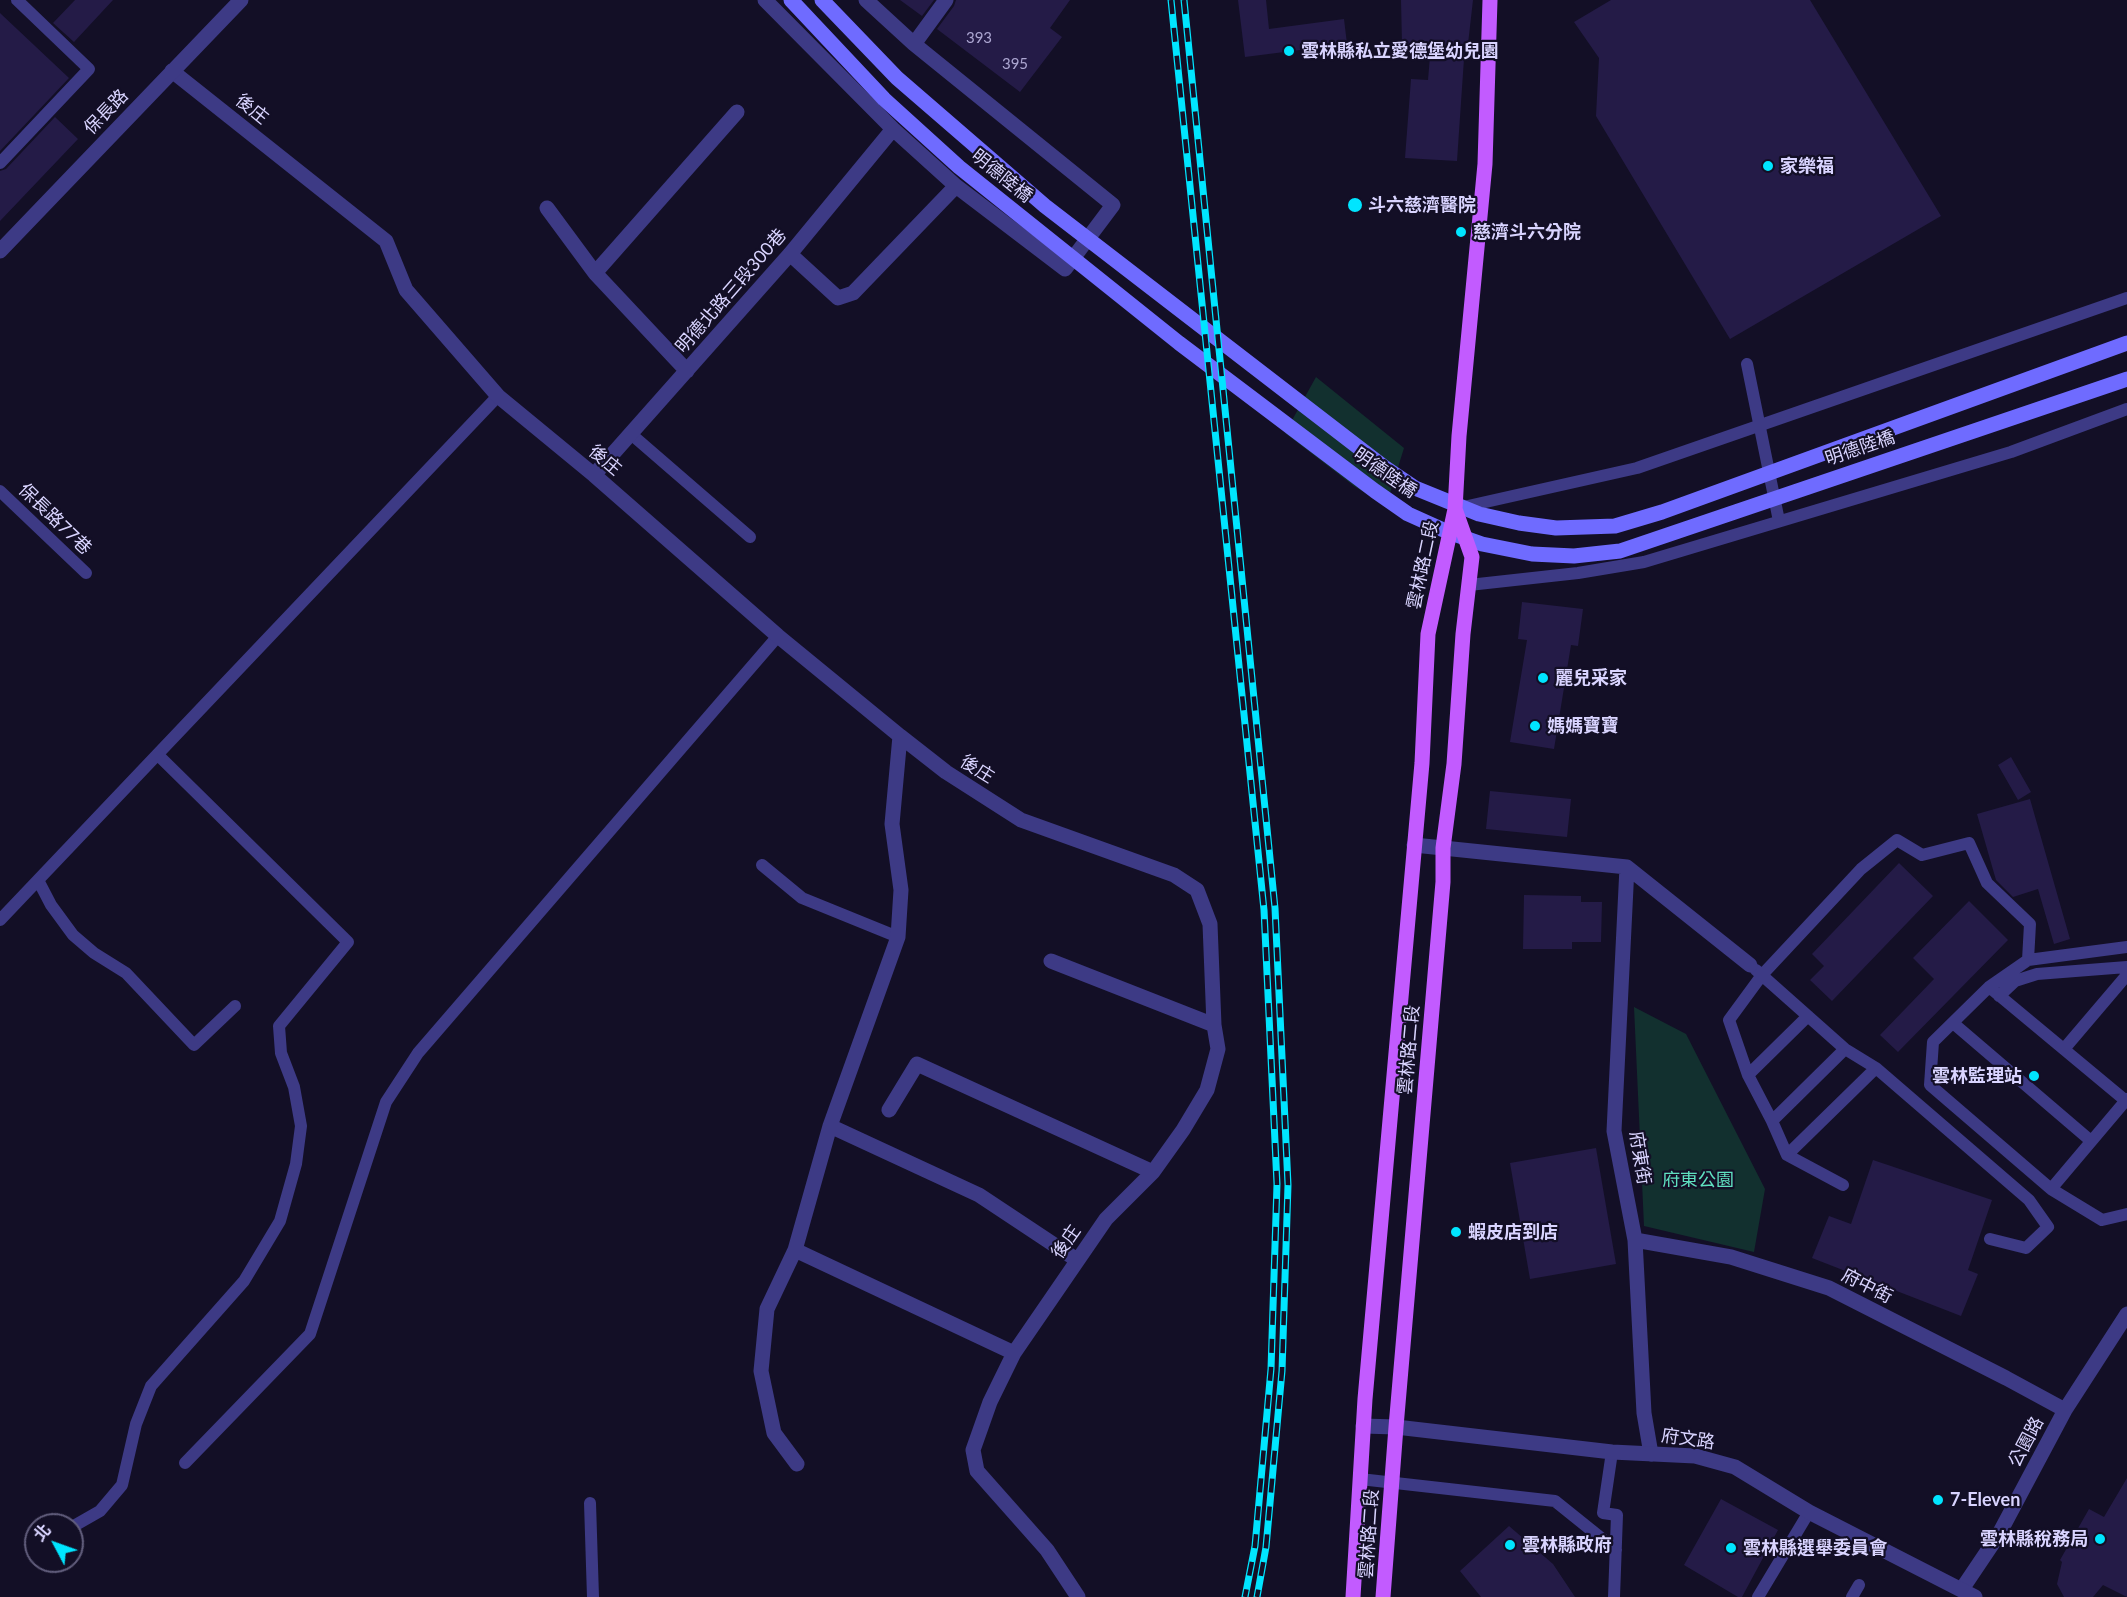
<!DOCTYPE html>
<meta charset="utf-8">
<style>
body{margin:0}
#map{position:relative;width:2127px;height:1597px;overflow:hidden;background:#130f26;font-family:Lato,"Noto Sans TC",sans-serif}
canvas{display:block}
.north{position:absolute;left:24px;top:1513px;width:60px;height:60px;box-sizing:border-box;background:#130f26;border:2px solid #625e7d;border-radius:50%;rotate:311deg;font-size:16px;font-weight:700;line-height:24px;text-align:center;color:#d9d4ff}
.north::after{content:'';display:block;margin:auto;width:21px;height:27px;background:#00e5ff;clip-path:polygon(50% 0,100% 100%,50% 72%,0 100%)}
</style>
<div id="map">
<canvas width="2127" height="1597"></canvas>
<div class="north">北</div>
</div>
<script>
const ctx = document.querySelector('canvas').getContext('2d');
ctx.lineJoin = 'round';
function paint(path, color) {
  ctx.fillStyle = color;
  ctx.fill(path, 'evenodd');
}
function shape(rows) {
  const path = new Path2D();
  for (const r of rows) {
    path.moveTo(r[0], r[1]);
    for (let i = 2; i < r.length; i += 2) path.lineTo(r[i], r[i + 1]);
  }
  return path;
}
function trace(path, color, width, dash) {
  ctx.strokeStyle = color;
  ctx.lineWidth = width;
  ctx.lineCap = dash ? 'butt' : 'round';
  ctx.setLineDash(dash || []);
  ctx.stroke(path);
}
function label(font, color, halo, rows, align = 'center') {
  ctx.font = font + ' Lato,"Noto Sans TC",sans-serif';
  ctx.lineWidth = 4.5;
  ctx.setLineDash([]);
  ctx.textBaseline = 'middle';
  ctx.strokeStyle = halo;
  ctx.fillStyle = color;
  for (const [text, x, y, turn = 0] of rows) {
    ctx.save();
    ctx.translate(x, y);
    ctx.rotate((+turn || 0) * Math.PI / 180);
    ctx.textAlign = isNaN(turn) ? turn : align;
    if (halo) ctx.strokeText(text, 0, 0);
    ctx.fillText(text, 0, 0);
    ctx.restore();
  }
}
paint(shape([
 [1316,377,1404,448,1386,506,1354,486,1285,433],
 [1634,1007,1686,1034,1765,1189,1754,1252,1644,1226]
]), '#12302f');
paint(shape([
 [75,0,113,0,74,42,53,23],
 [900,0,934,0,922,16],
 [956,0,1070,0,1050,28,1062,37,1020,92,937,29,954,6],
 [1238,0,1266,0,1269,29,1344,19,1347,44,1245,57],
 [1401,0,1473,0,1468,44,1465,44,1457,161,1405,158,1411,79,1428,80,1431,44,1402,44],
 [1611,0,1810,0,1941,216,1730,339,1596,116,1599,58,1574,22],
 [0,13,69,78,0,151],
 [55,117,78,139,0,221,0,171,6,169],
 [1522,602,1583,609,1578,646,1571,645,1554,749,1510,742,1527,640,1518,639],
 [2011,757,2031,792,2018,800,1998,765],
 [1490,791,1571,799,1567,837,1486,829],
 [2030,799,2070,939,2054,944,2038,889,2013,897,1996,880,1977,814],
 [1899,863,1933,896,1832,1001,1810,980,1824,966,1812,954],
 [1524,895,1581,896,1581,902,1602,902,1601,942,1572,942,1572,949,1523,949],
 [1969,901,2008,940,1898,1052,1880,1035,1934,979,1913,958],
 [1596,1148,1616,1264,1530,1279,1510,1163],
 [1873,1160,1992,1200,1968,1270,1978,1274,1961,1316,1812,1258,1829,1216,1851,1224],
 [2127,1478,2127,1597,2103,1585,2093,1597,2064,1597,2057,1584,2062,1562,2060,1560,2089,1509,2104,1517],
 [1721,1499,1778,1530,1742,1597,1738,1597,1684,1565],
 [1509,1526,1553,1564,1575,1597,1481,1597,1460,1571]
]), '#241b47');
trace(shape([
 [0,163,89,69,17,0],
 [1747,364,1779,521],
 [631,434,750,537],
 [0,491,86,573],
 [1459,508,1637,468,2127,298],
 [1469,585,1578,573,1644,562,2011,452,2127,409],
 [762,865,802,898,898,937],
 [38,880,51,905,73,935,94,953,126,973,194,1045,235,1006],
 [0,920,498,396],
 [2127,947,2028,960,1989,987,1933,1042,1930,1085,2051,1189,2102,1220,2127,1214],
 [1756,970,1845,1049,1876,1068,2029,1200,2048,1227,2026,1248,1990,1239],
 [1989,987,2126,1101],
 [1999,996,2015,981,2037,974,2127,967],
 [1953,1023,2091,1141],
 [2064,1049,2127,975],
 [1748,1075,1808,1016],
 [1772,1121,1845,1049],
 [1787,1155,1876,1068],
 [1843,1185,1787,1155,1772,1121,1748,1075,1729,1020,1762,975,1861,869,1897,840,1922,855,1969,843,1987,883,2030,924,2028,960],
 [2051,1189,2127,1099],
 [1612,1452,1603,1513,1617,1515,1614,1597],
 [185,1463,310,1334,386,1102,418,1053,778,636],
 [1360,1479,1555,1501,1616,1550],
 [590,1503,593,1597],
 [72,1527,100,1511,122,1485,136,1424,151,1386,244,1281,280,1221,296,1164,301,1126,294,1087,281,1053,279,1026,348,942,158,755],
 [32,1550,36,1547],
 [1758,1597,1809,1512],
 [1852,1597,1859,1585]
]), '#3d3a85', 12);
trace(shape([
 [765,0,893,129,956,186,1065,269,1113,205,914,44,866,0],
 [914,44,946,0],
 [172,71,386,241,406,290,498,396,594,475,778,636,900,736,946,772,1021,820,1174,875,1197,890,1210,924,1214,1025,1218,1049,1207,1090,1183,1130,1153,1172,1106,1219,1014,1353,990,1402,973,1450,977,1471,1047,1550,1078,1597],
 [547,208,595,273,687,371],
 [790,254,838,298,853,293,956,186],
 [595,273,737,112],
 [594,475,790,254,893,129],
 [1414,845,1627,867,1750,965],
 [1627,867,1614,1131,1635,1240,1644,1413,1651,1454],
 [1051,961,1214,1025],
 [889,1110,917,1064,1153,1172],
 [830,1126,979,1195,1077,1260],
 [1635,1240,1731,1257,1829,1288,2006,1378,2065,1410],
 [795,1250,1014,1353],
 [797,1464,774,1433,761,1371,767,1309,795,1250,830,1126,898,937,901,890,892,824,900,736],
 [1962,1589,1999,1534,2065,1410,2127,1314]
]), '#3d3a85', 15);
trace(shape([
 [0,251,241,0],
 [1363,1426,1396,1427,1612,1452,1695,1456,1735,1467,1809,1512,1975,1597]
]), '#3d3a85', 15);
trace(shape([
 [791,0,884,99,959,167,1179,343,1375,491,1408,514,1448,532,1482,544,1532,554,1574,556,1620,551,2127,379],
 [822,0,897,78,1045,206,1384,467,1415,488,1479,514,1519,523,1556,528,1615,526,1662,512,2127,343]
]), '#6f6bff', 15);
trace(shape([
 [1353,1597,1365,1399,1422,763,1428,634,1455,509],
 [1383,1597,1396,1427,1443,882,1443,848,1454,764,1463,634,1472,557,1455,509,1459,436,1485,164,1490,0]
]), '#c25bff', 15);
const rail = shape([
 [1171,0,1264,910,1277,1184,1271,1369,1255,1546,1245,1597],
 [1184,0,1275,908,1288,1185,1282,1371,1266,1547,1257,1597]
]);
trace(rail, '#00e5ff', 7);
trace(rail, '#130f26', 4.5, [14]);
for (const [x, y, r, color] of [
 [1289,51,6,"#00e5ff"],
 [1768,166,6,"#00e5ff"],
 [1355,205,8,"#00e5ff"],
 [1461,232,6,"#00e5ff"],
 [1543,678,6,"#00e5ff"],
 [1535,726,6,"#00e5ff"],
 [2034,1076,6,"#00e5ff"],
 [1456,1232,6,"#00e5ff"],
 [1938,1500,6,"#00e5ff"],
 [2100,1539,6,"#00e5ff"],
 [1510,1545,6,"#00e5ff"],
 [1731,1548,6,"#00e5ff"]
]) {
  const dot = new Path2D();
  dot.arc(x, y, r, 0, 2 * Math.PI);
  ctx.fillStyle = color;
  ctx.fill(dot);
  trace(dot, '#130f26', 2);
}
label('15px', '#aca6d1', null, [
 ["393",979,38],
 ["395",1015,64]
]);
label('bold 18px', '#d9d4ff', '#130f26', [
 ["雲林縣私立愛德堡幼兒園",1301,51],
 ["家樂福",1780,166],
 ["斗六慈濟醫院",1368,205],
 ["慈濟斗六分院",1473,232],
 ["麗兒采家",1555,678],
 ["媽媽寶寶",1547,726],
 ["雲林監理站",2022,1076,"right"],
 ["蝦皮店到店",1468,1232],
 ["7-Eleven",1950,1500],
 ["雲林縣稅務局",2088,1539,"right"],
 ["雲林縣政府",1522,1545],
 ["雲林縣選舉委員會",1743,1548]
], 'left');
label('18px', '#d9d4ff', '#130f26', [
 ["後庄",252,109,39],
 ["保長路",106,112,-46],
 ["明德陸橋",1002,176,39],
 ["明德北路三段300巷",731,291,-49],
 ["明德陸橋",1860,448,-19],
 ["後庄",605,460,40],
 ["明德陸橋",1385,473,35],
 ["保長路77巷",55,519,44],
 ["雲林路二段",1423,565,-78],
 ["後庄",977,769,32],
 ["雲林路二段",1409,1050,-85],
 ["府東街",1640,1158,81],
 ["後庄",1066,1242,-55],
 ["府中街",1867,1286,27],
 ["府文路",1688,1439,8],
 ["公園路",2026,1442,-62],
 ["雲林路二段",1369,1534,-86]
]);
label('18px', '#5fe0c0', '#130f26', [
 ["府東公園",1698,1180]
]);
</script>
